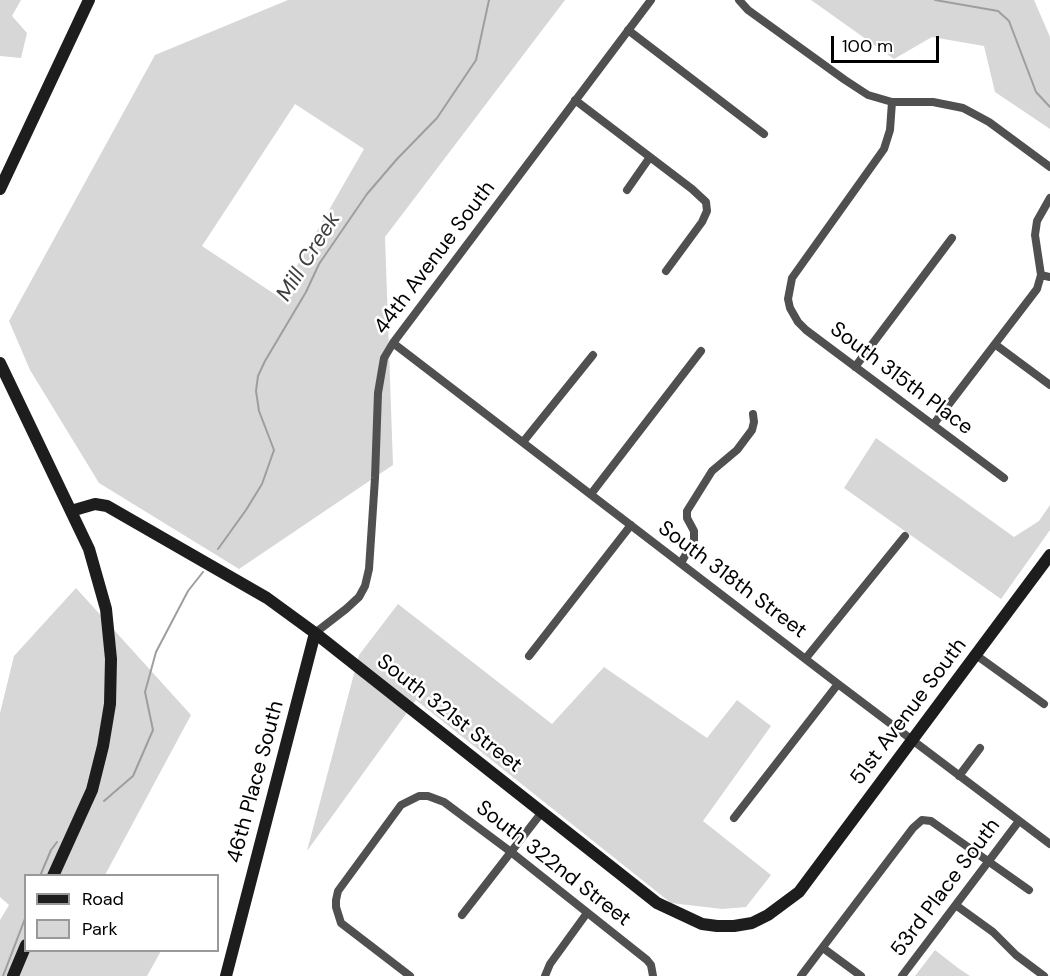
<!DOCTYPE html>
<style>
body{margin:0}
#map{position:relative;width:1050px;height:976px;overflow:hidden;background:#fff;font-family:"DM Sans",sans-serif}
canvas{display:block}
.legend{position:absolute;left:24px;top:874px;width:195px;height:78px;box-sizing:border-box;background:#fff;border:2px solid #999;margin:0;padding:8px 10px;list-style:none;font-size:18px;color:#000}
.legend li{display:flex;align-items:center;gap:12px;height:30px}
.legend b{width:30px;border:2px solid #999}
.scale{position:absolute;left:831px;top:36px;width:108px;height:27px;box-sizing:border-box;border:3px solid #000;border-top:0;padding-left:8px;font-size:18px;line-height:21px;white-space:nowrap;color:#000;-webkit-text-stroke:4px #fff;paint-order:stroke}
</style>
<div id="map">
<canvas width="1050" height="976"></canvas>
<ul class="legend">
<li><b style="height:8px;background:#1d1d1d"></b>Road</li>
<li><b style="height:16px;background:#d7d7d7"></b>Park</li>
</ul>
<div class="scale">100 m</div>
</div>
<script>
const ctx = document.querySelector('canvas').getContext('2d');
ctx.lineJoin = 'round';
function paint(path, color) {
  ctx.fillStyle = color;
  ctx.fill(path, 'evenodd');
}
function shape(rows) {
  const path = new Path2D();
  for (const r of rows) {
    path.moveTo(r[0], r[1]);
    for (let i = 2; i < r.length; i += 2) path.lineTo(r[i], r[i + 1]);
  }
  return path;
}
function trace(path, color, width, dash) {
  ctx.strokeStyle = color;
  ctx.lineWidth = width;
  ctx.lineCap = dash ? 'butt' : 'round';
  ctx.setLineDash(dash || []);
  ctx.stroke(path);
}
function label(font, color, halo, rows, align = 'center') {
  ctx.font = font + ' "DM Sans",sans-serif';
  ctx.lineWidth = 5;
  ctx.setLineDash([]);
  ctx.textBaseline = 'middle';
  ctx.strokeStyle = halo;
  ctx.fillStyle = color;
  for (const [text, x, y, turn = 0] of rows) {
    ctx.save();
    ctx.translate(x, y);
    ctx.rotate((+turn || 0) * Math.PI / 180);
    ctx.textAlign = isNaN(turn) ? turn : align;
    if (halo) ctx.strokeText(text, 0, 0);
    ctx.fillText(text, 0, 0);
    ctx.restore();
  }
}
paint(shape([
 [0,0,21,0,12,16,27,33,21,58,0,56],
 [288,0,565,0,385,237,393,465,239,569,99,483,30,370,9,321,155,55],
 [295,104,364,149,279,297,202,246],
 [811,0,1034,0,1050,37,1050,129,995,92,984,46,932,37,894,59],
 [876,438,1014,537,1039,521,1050,505,1050,530,1001,599,844,488],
 [76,588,191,715,105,875,26,876,26,950,161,951,147,976,0,976,0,920,9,905,0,897,0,713,14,656],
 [398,604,552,724,604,667,707,738,737,700,771,726,703,821,771,875,746,907,722,909,671,903,416,700,307,851,359,655],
 [935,950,958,968,970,976,915,976]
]), '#d7d7d7');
trace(shape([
 [935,0,998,11,1009,21,1036,92,1050,107],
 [218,549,246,510,262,484,274,450,259,411,256,391,258,376,265,361,306,292,319,264,367,194,397,159,437,118,476,60,489,0],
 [104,801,133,776,153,730,145,692,156,652,188,591,203,572],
 [40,876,51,850,57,842],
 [3,976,26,916]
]), '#9e9e9e', 2);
trace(shape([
 [739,0,748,10,845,80,868,95,892,102,933,102,963,108,989,122,1050,167],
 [628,30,764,134],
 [575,100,692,189,706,202,707,211,702,222,666,271],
 [892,102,890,130,884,149,792,278,788,299,790,308,798,322,806,330,1004,478],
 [627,190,650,157],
 [1041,275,1050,277],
 [393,343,838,684,1050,844],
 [996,345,1050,385],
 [855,367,952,238],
 [933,425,1037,289,1041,275,1035,235,1037,221,1050,198],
 [523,442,593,355],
 [591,494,701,351],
 [681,563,694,540,694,531,687,518,687,511,712,471,737,450,752,430,754,422,753,414],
 [315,633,346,609,359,597,365,586,369,569,375,478,378,393,384,358,393,343,651,0],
 [976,655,1044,704],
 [529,656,631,525],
 [806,658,905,536],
 [959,776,980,748],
 [734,818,838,684],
 [957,906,993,932,1016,955,1044,976],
 [462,915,542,812],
 [823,948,861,976],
 [410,976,341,923,336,907,336,900,338,891,401,805,419,796,428,796,444,802,511,852,647,960,651,965,653,976],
 [545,976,550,964,587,913],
 [801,976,913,828,922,820,931,821,1029,890],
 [902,976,1019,821]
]), '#505050', 8);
trace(shape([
 [0,189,89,0],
 [0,363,89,549,106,609,111,659,110,704,103,746,92,790,53,876],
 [71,511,95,504,107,506,267,598,315,633,657,903,702,924,717,926,734,926,752,923,768,915,799,892,1050,555],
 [13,976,26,945],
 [226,976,315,633]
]), '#1d1d1d', 12);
label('21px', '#000', '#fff', [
 ["44th Avenue South",435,258,-53],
 ["South 315th Place",901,379,37],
 ["South 318th Street",732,580,37],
 ["51st Avenue South",909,712,-53],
 ["South 321st Street",449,714,38],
 ["46th Place South",256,782,-75],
 ["South 322nd Street",553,864,38],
 ["53rd Place South",946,888,-53]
]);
label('italic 22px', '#3f3f3f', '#fff', [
 ["Mill Creek",309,257,-58]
]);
</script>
